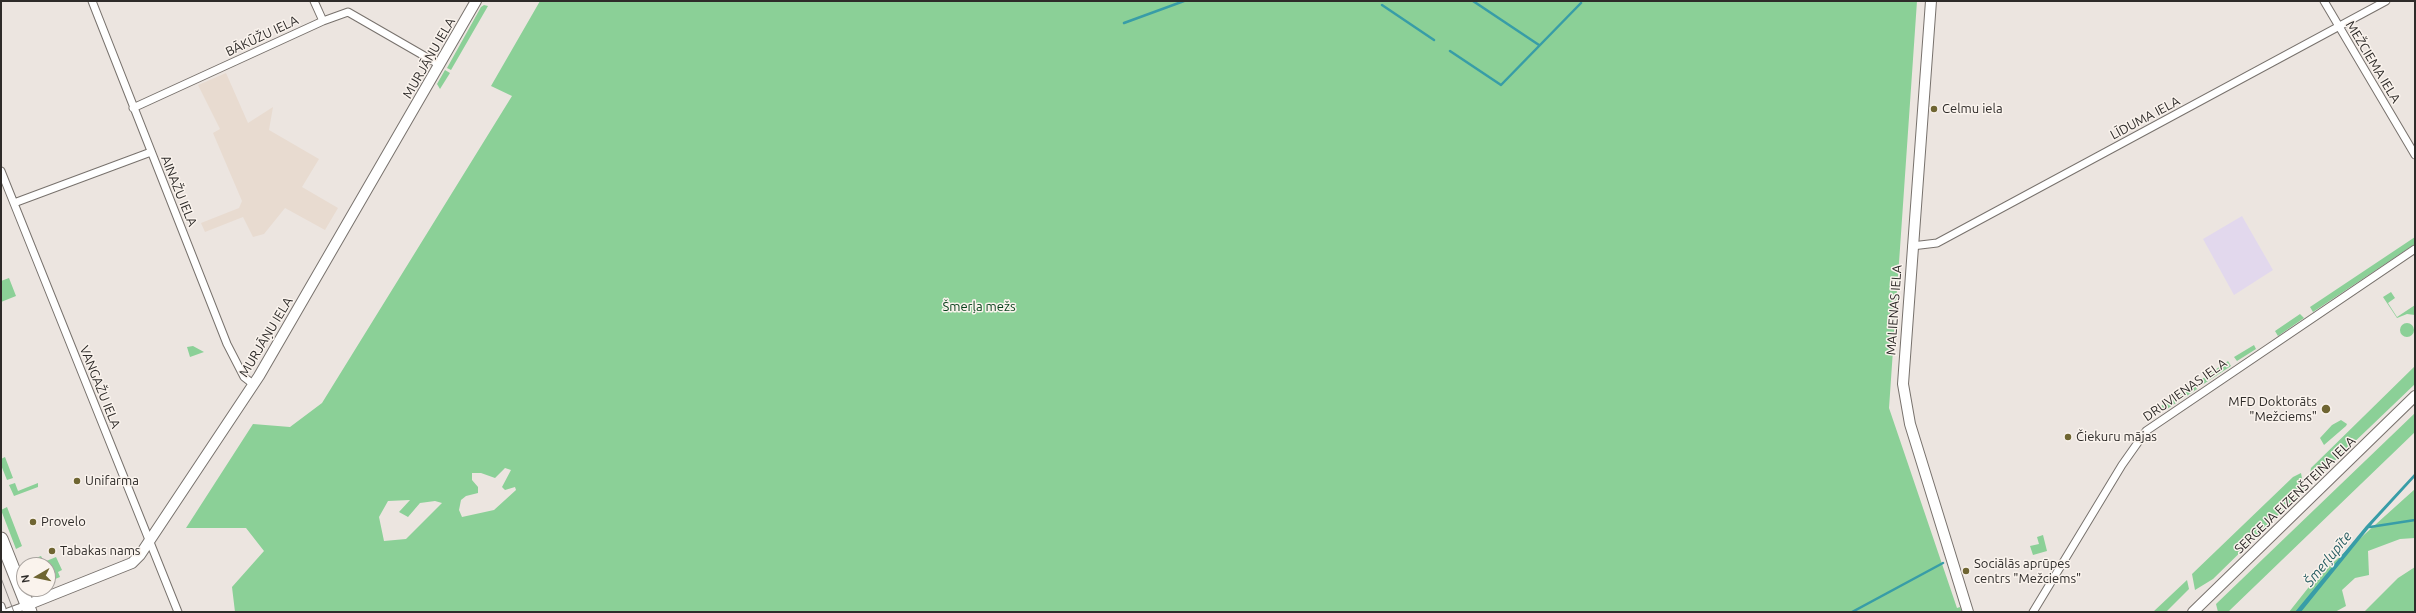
<!DOCTYPE html>
<meta charset="utf-8">
<style>
body{margin:0}
#map{position:relative;width:2416px;height:613px;overflow:hidden;background:#ece5e0;font-family:Ubuntu,sans-serif}
canvas{display:block}
.frame{position:absolute;inset:0;border:2px solid #2e2b29;pointer-events:none}
.north{position:absolute;left:16px;top:557px;width:40px;height:40px;box-sizing:border-box;background:#faf3ed;border:1px solid #a8a39f;border-radius:50%;rotate:261deg;font-size:11px;font-weight:700;line-height:16px;text-align:center;color:#2e2b29}
.north::after{content:'';display:block;margin:auto;width:14px;height:18px;background:#6f6532;clip-path:polygon(50% 0,100% 100%,50% 72%,0 100%)}
</style>
<div id="map">
<canvas width="2416" height="613"></canvas>
<div class="frame"></div>
<div class="north">N</div>
</div>
<script>
const ctx = document.querySelector('canvas').getContext('2d');
ctx.lineJoin = 'round';
function paint(path, color) {
  ctx.fillStyle = color;
  ctx.fill(path, 'evenodd');
}
function shape(rows) {
  const path = new Path2D();
  for (const r of rows) {
    if (r.length === 3) {
      path.moveTo(r[0] + r[2], r[1]);
      path.arc(r[0], r[1], r[2], 0, 2 * Math.PI);
      continue;
    }
    path.moveTo(r[0], r[1]);
    for (let i = 2; i < r.length; i += 2) path.lineTo(r[i], r[i + 1]);
  }
  return path;
}
function trace(path, color, width, dash) {
  ctx.strokeStyle = color;
  ctx.lineWidth = width;
  ctx.lineCap = dash ? 'butt' : 'round';
  ctx.setLineDash(dash || []);
  ctx.stroke(path);
}
function label(font, color, halo, rows, align = 'center') {
  ctx.font = font + ' Ubuntu,sans-serif';
  ctx.lineWidth = 3;
  ctx.setLineDash([]);
  ctx.textBaseline = 'middle';
  ctx.strokeStyle = halo;
  ctx.fillStyle = color;
  for (const [text, x, y, turn = 0] of rows) {
    ctx.save();
    ctx.translate(x, y);
    ctx.rotate((+turn || 0) * Math.PI / 180);
    ctx.textAlign = isNaN(turn) ? turn : align;
    if (halo) ctx.strokeText(text, 0, 0);
    ctx.fillText(text, 0, 0);
    ctx.restore();
  }
}
paint(shape([
 [226,73,248,123,273,107,269,130,319,159,302,187,338,208,325,230,285,208,264,234,253,237,243,217,205,232,201,223,239,208,242,201,213,133,220,129,198,85]
]), '#e8dbd0');
paint(shape([
 [2242,216,2273,270,2234,295,2203,239]
]), '#e2d8ed');
paint(shape([
 [540,1,1917,1,1889,408,1957,608,1960,607,1962,612,235,612,232,587,264,551,246,528,186,528,253,424,290,427,322,403,512,96,491,86],
 [505,468,511,470,502,487,505,490,515,487,516,490,494,510,462,517,459,510,461,500,466,496,478,493,478,487,472,480,472,473,481,473,495,478],
 [410,500,399,512,408,517,420,503,435,501,442,503,406,539,384,541,379,517,388,501],
 [484,5,488,6,451,70,447,68,481,7],
 [445,70,450,73,440,89,437,84],
 [2415,237,2415,244,2313,312,2310,307],
 [9,278,16,296,1,302,1,281],
 [2391,292,2395,298,2388,303,2397,317,2415,305,2415,315,2407,314,2397,318,2383,297],
 [2300,314,2304,318,2278,336,2275,331],
 [2407,330,7],
 [2254,345,2256,349,2237,361,2234,357],
 [193,346,204,352,190,357,187,347],
 [2228,361,2231,366,2202,385,2199,381],
 [2415,366,2415,384,2323,472,2316,477,2310,474,2311,468],
 [2194,384,2197,389,2164,411,2161,406],
 [2415,413,2415,432,2229,611,2218,612,2216,604],
 [2341,420,2347,424,2346,426,2324,445,2320,438,2332,425],
 [5,457,13,478,7,480,1,465,1,459],
 [2301,473,2304,489,2302,492,2213,579,2195,590,2192,574,2293,477],
 [15,483,18,491,38,483,38,487,14,496,9,485],
 [2415,489,2415,538,2400,539,2368,551,2369,575,2355,578,2342,590,2346,606,2335,612,2289,612,2316,578],
 [7,507,22,546,16,549,1,510],
 [2043,535,2047,551,2033,555,2030,546,2039,544,2037,537],
 [41,556,44,562,56,557,62,570,58,572,60,577,48,582,48,565,39,565,36,558],
 [2415,567,2415,612,2364,612,2398,578],
 [2187,580,2189,589,2166,612,2153,612]
]), '#8bd097');
paint(shape([
 [2415,473,2415,477,2373,523,2301,612,2295,612,2366,526]
]), '#389da7');
trace(shape([
 [1473,1,1539,45],
 [1382,5,1434,40],
 [1124,23,1184,1],
 [1450,51,1501,85,1581,3],
 [2370,527,2415,520],
 [1852,612,1943,563]
]), '#389da7', 2.5);
const street = shape([
 [92,1,227,344,244,377,253,384],
 [314,1,323,21],
 [2324,1,2415,155],
 [133,108,323,21,348,12,440,65],
 [1,171,178,612],
 [14,203,151,152],
 [1912,246,1937,243,2386,1],
 [1,606,3,612],
 [8,612,27,605],
 [2033,612,2122,465,2146,431,2415,249]
]);
const secondary = shape([
 [1931,1,1903,384,1910,424,1968,612],
 [27,605,132,563,140,555,259,376,476,1],
 [2193,612,2415,396]
]);
const highway = shape([
 [1,539,30,612]
]);
trace(street, '#78726d', 9);
trace(secondary, '#78726d', 12);
trace(highway, '#78726d', 15);
trace(street, '#fff', 7);
trace(secondary, '#fff', 10);
trace(highway, '#fff', 13);
trace(shape([
 [1,578,14,612]
]), '#8e8986', 1);
for (const [x, y, r, color] of [
 [1934,109,4,"#6f6532"],
 [2326,409,5,"#6f6532"],
 [2068,437,4,"#6f6532"],
 [77,481,4,"#6f6532"],
 [33,522,4,"#6f6532"],
 [52,551,4,"#6f6532"],
 [1966,571,4,"#6f6532"]
]) {
  const dot = new Path2D();
  dot.arc(x, y, r, 0, 2 * Math.PI);
  ctx.fillStyle = color;
  ctx.fill(dot);
  trace(dot, '#faf3ed', 1.5);
}
label('13px', '#2e2b29', '#faf3ed', [
 ["BĀKŪŽU IELA",262,36,-25],
 ["MURJĀŅU IELA",429,58,-60],
 ["MEŽCIEMA IELA",2373,62,59],
 ["LĪDUMA IELA",2145,118,-28],
 ["AINAŽU IELA",179,191,68],
 ["MALIENAS IELA",1894,310,-86],
 ["MURJĀŅU IELA",266,337,-59],
 ["VANGAŽU IELA",100,387,68],
 ["DRUVIENAS IELA",2185,390,-35],
 ["SERGEJA EIZENŠTEINA IELA",2295,495,-44]
]);
label('13px', '#2e2b29', '#faf3ed', [
 ["Celmu iela",1942,109],
 ["MFD Doktorāts",2317,402,"right"],
 ["\"Mežciems\"",2317,417,"right"],
 ["Čiekuru mājas",2076,437],
 ["Unifarma",85,481],
 ["Provelo",41,522],
 ["Tabakas nams",60,551],
 ["Sociālās aprūpes",1974,564],
 ["centrs \"Mežciems\"",1974,579]
], 'left');
label('13px', '#023e17', '#faf3ed', [
 ["Šmerļa mežs",979,307]
]);
label('italic 14px', '#265d62', '#faf3ed', [
 ["Šmerļupīte",2328,559,-51]
]);
</script>
